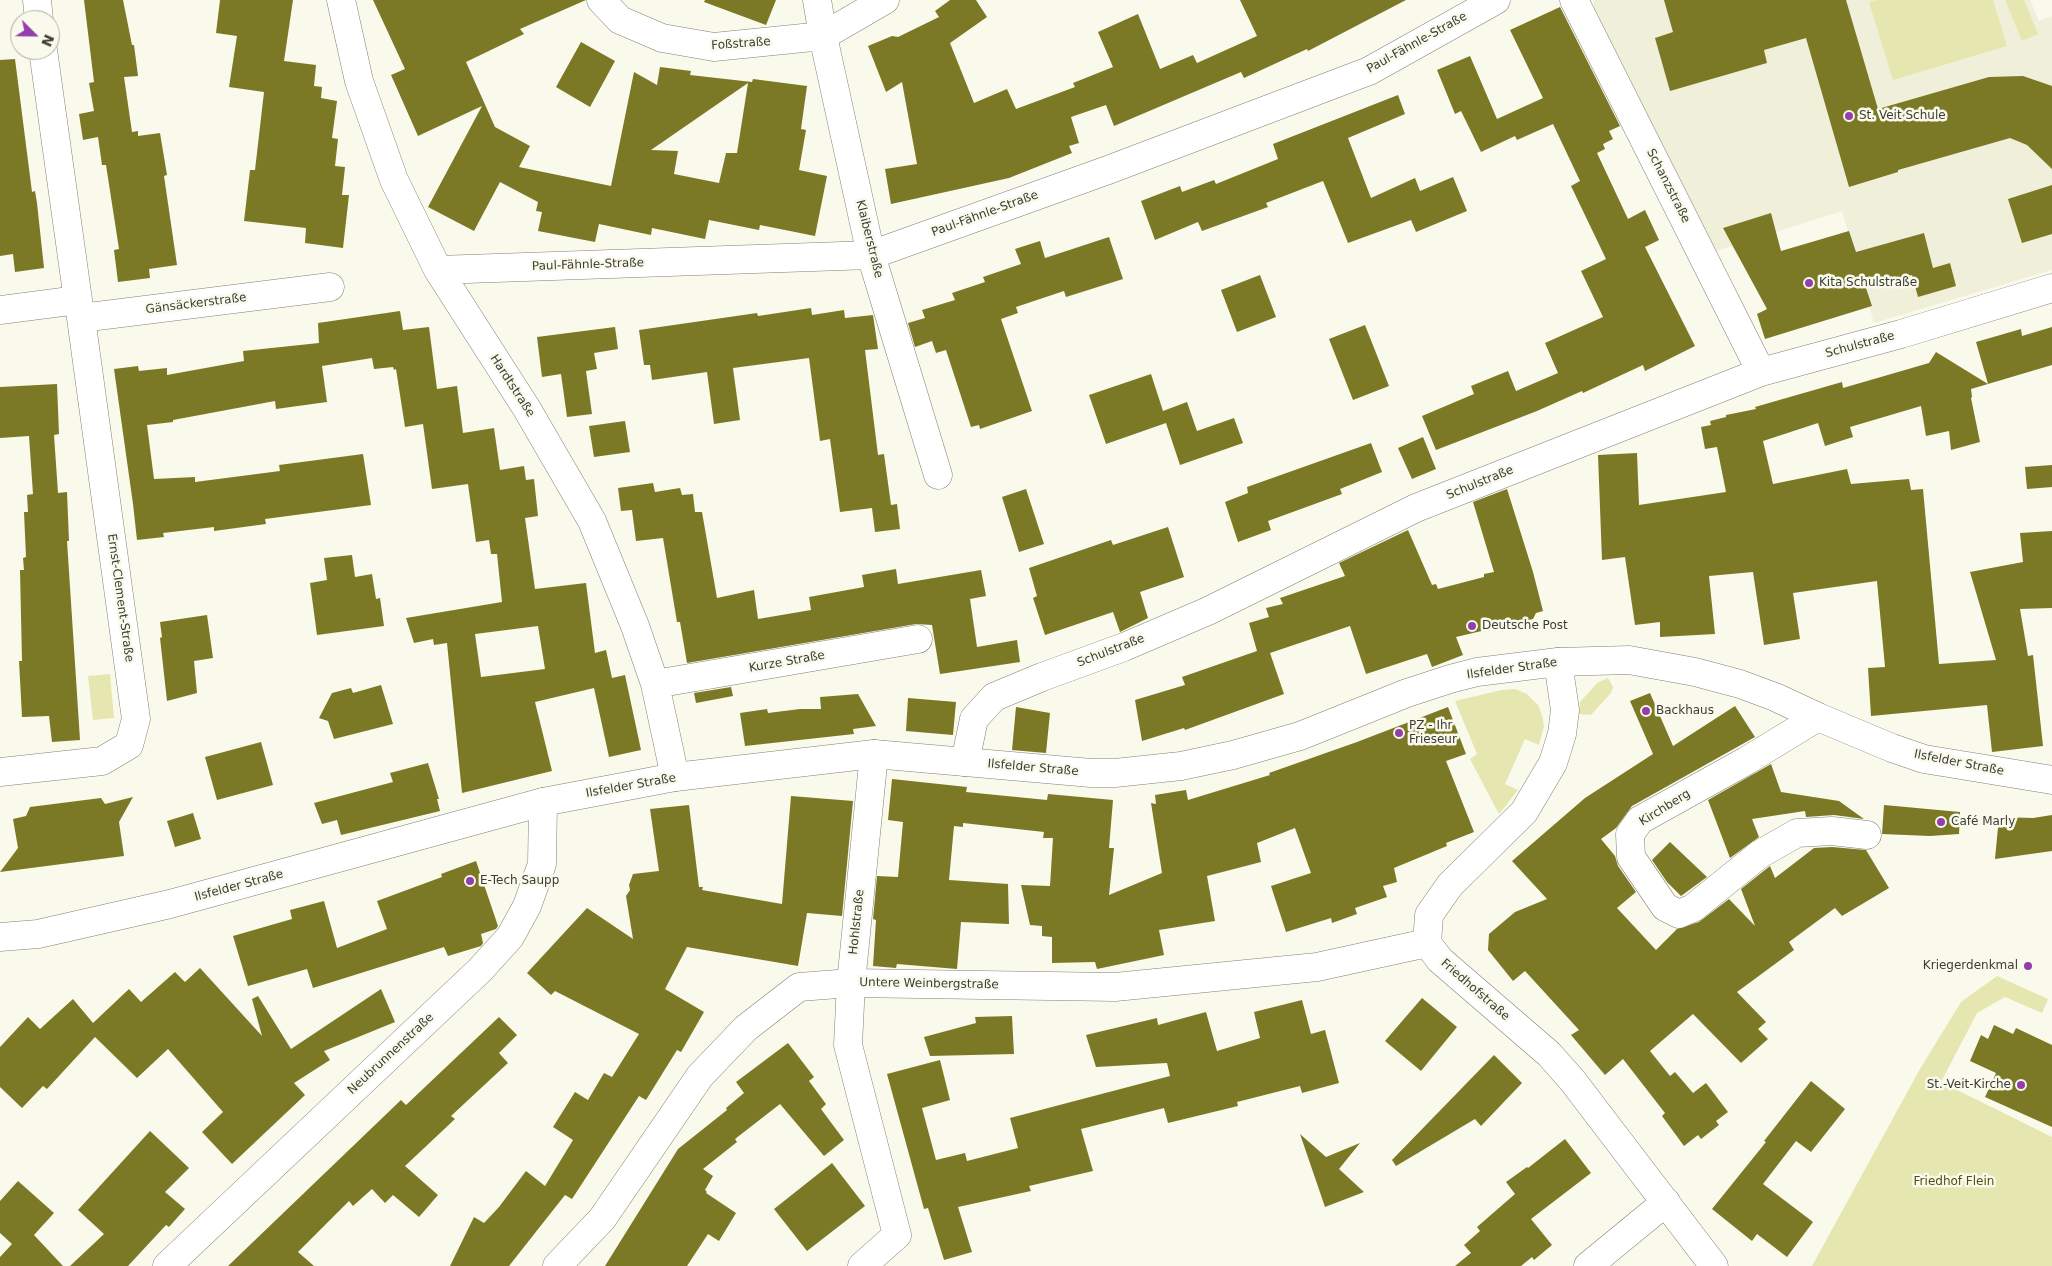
<!DOCTYPE html>
<meta charset="utf-8">
<style>
body{margin:0}
#map{position:relative;width:2052px;height:1266px;overflow:hidden;background:#f9faeb;font-family:"DejaVu Sans",sans-serif}
canvas{display:block}
.north{position:absolute;left:10px;top:10px;width:50px;height:50px;box-sizing:border-box;background:#f9faeb;border:1px solid #adaea3;border-radius:50%;rotate:113deg;font-size:14px;font-weight:700;line-height:20px;text-align:center;color:#3c3c36}
.north::after{content:'';display:block;margin:auto;width:18px;height:22px;background:#933eab;clip-path:polygon(50% 0,100% 100%,50% 72%,0 100%)}
</style>
<div id="map">
<canvas width="2052" height="1266"></canvas>
<div class="north">N</div>
</div>
<script>
const ctx = document.querySelector('canvas').getContext('2d');
ctx.lineJoin = 'round';
function paint(path, color) {
  ctx.fillStyle = color;
  ctx.fill(path, 'evenodd');
}
function shape(rows) {
  const path = new Path2D();
  for (const r of rows) {
    path.moveTo(r[0], r[1]);
    for (let i = 2; i < r.length; i += 2) path.lineTo(r[i], r[i + 1]);
  }
  return path;
}
function trace(path, color, width, dash) {
  ctx.strokeStyle = color;
  ctx.lineWidth = width;
  ctx.lineCap = dash ? 'butt' : 'round';
  ctx.setLineDash(dash || []);
  ctx.stroke(path);
}
function label(font, color, halo, rows, align = 'center') {
  ctx.font = font + ' "DejaVu Sans",sans-serif';
  ctx.lineWidth = 5;
  ctx.setLineDash([]);
  ctx.textBaseline = 'middle';
  ctx.strokeStyle = halo;
  ctx.fillStyle = color;
  for (const [text, x, y, turn = 0] of rows) {
    ctx.save();
    ctx.translate(x, y);
    ctx.rotate((+turn || 0) * Math.PI / 180);
    ctx.textAlign = isNaN(turn) ? turn : align;
    if (halo) ctx.strokeText(text, 0, 0);
    ctx.fillText(text, 0, 0);
    ctx.restore();
  }
}
paint(shape([
 [1593,0,2030,0,2039,21,2052,16,2052,270,1874,323,1842,211,1713,252,1595,14]
]), '#f0f0da');
paint(shape([
 [1877,0,1993,0,2007,46,1893,80,1869,2],
 [2005,0,2024,0,2038,34,2022,41],
 [110,674,114,718,93,720,88,676],
 [1608,678,1613,687,1611,693,1591,715,1578,714,1580,702,1589,692,1597,683],
 [1515,689,1527,694,1538,705,1542,715,1544,726,1539,745,1525,739,1505,784,1518,790,1499,814,1470,759,1477,754,1455,701,1502,690],
 [1997,976,2048,999,2042,1013,2005,997,1977,1013,1941,1082,2052,1137,2052,1266,1812,1266,1920,1069,1961,1002]
]), '#e6e6b0');
paint(shape([
 [84,0,123,0,132,45,134,45,138,76,124,77,132,132,138,131,138,136,160,133,167,175,164,176,177,265,149,269,150,278,118,282,114,250,119,249,106,165,102,165,98,137,83,140,79,114,94,111,89,83,94,82],
 [220,0,293,0,284,61,316,65,314,86,322,87,321,98,337,101,332,138,338,139,335,166,345,167,342,195,349,195,343,248,305,243,306,228,244,221,250,170,255,170,264,92,229,87,237,36,216,33],
 [373,0,586,0,520,29,524,34,466,62,495,127,530,146,519,167,611,186,634,72,657,85,660,67,691,71,690,75,752,82,753,79,807,86,801,129,806,130,799,170,827,176,815,236,760,225,759,230,709,220,705,239,652,228,651,235,599,224,595,242,538,231,542,212,536,211,538,202,500,182,474,231,428,207,482,106,418,136,391,75,405,69],
 [748,83,737,153,726,153,719,183,674,174,678,151,651,150],
 [705,0,776,0,766,25,704,2],
 [950,0,976,0,987,17,950,43,974,103,1007,89,1016,109,1075,87,1073,83,1113,67,1098,32,1138,14,1160,69,1193,55,1197,63,1257,36,1240,0,1406,0,1308,51,1307,49,1244,78,1241,72,1114,126,1106,105,1071,117,1079,143,1069,146,1072,153,1009,178,891,204,885,169,917,164,902,82,886,92,868,46,892,36,898,37,939,17,935,11],
 [1664,0,1846,0,1878,109,1989,77,2023,76,2052,86,2052,169,2027,145,2010,138,1898,170,1898,172,1849,187,1806,38,1764,50,1767,63,1670,91,1655,38,1673,32],
 [1560,7,1620,126,1609,131,1613,139,1603,144,1605,149,1597,153,1628,219,1645,210,1659,240,1645,247,1695,346,1645,371,1643,365,1583,393,1582,391,1537,411,1436,450,1422,416,1474,394,1471,386,1508,371,1516,391,1558,373,1545,343,1603,317,1581,271,1606,259,1571,186,1580,181,1553,124,1517,140,1515,136,1481,152,1461,111,1455,114,1437,70,1470,56,1497,119,1543,98,1510,30],
 [581,42,615,61,590,107,556,87],
 [15,59,32,192,35,191,37,203,44,268,15,272,13,254,0,256,0,60],
 [1398,95,1405,114,1348,138,1371,198,1415,178,1420,191,1453,177,1467,211,1416,232,1411,220,1348,243,1323,181,1266,203,1268,207,1202,231,1198,222,1155,240,1141,201,1180,186,1182,192,1214,180,1216,184,1278,159,1273,144],
 [2052,185,2052,234,2022,243,2008,199],
 [1771,213,1781,251,1849,231,1856,252,1924,233,1933,268,1950,263,1956,286,1918,297,1912,275,1866,288,1872,306,1765,339,1757,314,1767,309,1723,228],
 [1109,237,1123,279,1066,297,1064,291,1016,307,1018,313,1001,319,1032,411,980,429,979,425,971,427,946,350,936,353,932,341,915,347,908,323,925,318,922,310,955,300,952,293,985,282,983,277,1021,264,1015,249,1040,241,1045,258],
 [1260,275,1276,317,1237,332,1221,290],
 [811,308,812,315,844,310,845,318,873,315,878,349,865,350,878,455,884,454,891,505,897,504,900,529,875,532,872,508,840,512,830,439,820,441,809,358,733,368,740,420,714,424,707,372,652,380,650,365,644,365,639,330,757,313,758,316],
 [400,311,403,330,429,327,437,389,457,386,463,433,494,428,500,470,524,466,526,480,534,479,538,516,525,518,535,589,586,583,595,653,606,650,612,678,625,675,641,750,609,757,594,688,535,702,552,771,462,793,447,643,434,645,433,639,414,643,406,618,502,602,497,554,491,554,489,540,476,542,468,484,432,489,423,424,405,427,396,369,394,370,393,367,374,369,372,358,322,366,327,402,276,409,275,401,173,420,173,422,147,425,154,479,195,477,195,482,280,471,279,465,363,454,371,505,265,519,266,524,214,531,214,527,163,533,164,537,137,540,133,504,114,369,138,366,139,371,167,368,167,375,244,361,243,351,319,343,318,323],
 [538,626,545,669,481,677,475,634],
 [1365,325,1389,386,1353,400,1329,339],
 [615,327,618,349,594,353,597,369,586,371,592,414,567,417,561,374,542,377,537,337],
 [2052,327,2052,365,1988,384,1976,342,2021,329,2022,336],
 [1936,352,1988,384,1971,389,1972,397,1971,398,1980,442,1951,450,1949,431,1926,436,1921,406,1850,427,1853,437,1825,446,1818,423,1763,441,1773,484,1847,469,1851,484,1909,479,1911,490,1923,489,1939,664,1996,660,1970,572,2023,562,2020,533,2052,531,2052,608,2020,609,2028,656,2033,655,2043,746,1992,752,1987,705,1871,716,1868,668,1885,667,1877,581,1793,593,1800,639,1764,645,1753,572,1709,576,1715,634,1660,637,1660,622,1635,625,1625,557,1602,560,1598,455,1637,453,1639,505,1726,492,1717,447,1705,449,1701,427,1711,425,1710,421,1726,417,1726,415,1756,409,1755,407,1842,382,1843,388,1929,363],
 [1151,374,1163,411,1187,402,1197,431,1234,418,1243,443,1180,465,1166,423,1106,444,1089,395],
 [57,384,59,434,54,435,58,493,67,492,69,541,67,541,80,740,52,742,49,716,22,717,19,661,22,661,20,570,24,570,23,558,26,557,24,512,28,512,27,495,33,494,29,436,0,438,0,387],
 [625,421,630,452,594,457,589,426],
 [1423,437,1436,469,1412,479,1398,448],
 [1371,443,1382,472,1340,489,1342,494,1268,521,1271,530,1238,542,1225,502,1248,493,1247,487],
 [2052,465,2052,487,2027,489,2025,467],
 [653,483,655,492,680,488,682,495,693,494,695,512,702,512,717,598,754,590,758,619,811,610,809,597,864,587,862,575,896,569,898,584,981,570,986,596,970,599,977,647,1017,640,1020,662,940,674,932,625,916,624,687,663,680,622,677,622,663,538,636,541,632,510,621,511,618,488],
 [1026,489,1044,544,1019,552,1002,497],
 [1507,489,1533,572,1543,611,1536,613,1533,619,1456,637,1463,655,1432,667,1427,654,1366,674,1350,626,1270,653,1284,694,1185,730,1184,728,1142,741,1135,700,1185,685,1182,677,1257,651,1249,623,1269,617,1266,608,1283,604,1280,598,1345,576,1339,563,1408,530,1432,585,1436,584,1438,589,1484,577,1484,574,1494,572,1473,502],
 [1168,527,1184,577,1140,592,1148,618,1120,632,1113,612,1045,635,1033,598,1037,596,1029,568,1111,540,1113,545],
 [352,555,355,577,372,574,376,599,380,598,384,626,317,635,310,583,327,580,324,558],
 [207,615,213,658,194,661,197,693,167,701,160,638,162,637,160,622],
 [381,685,393,724,334,739,328,721,319,718,332,693,351,688,353,693],
 [731,687,733,696,696,703,694,693],
 [1650,693,1673,746,1735,706,1755,737,1632,806,1616,828,1601,839,1615,856,1618,866,1636,892,1617,908,1656,950,1677,929,1699,922,1729,899,1755,926,1741,889,1770,866,1775,878,1814,848,1832,847,1866,850,1889,888,1842,916,1835,908,1789,942,1794,950,1737,992,1766,1022,1758,1029,1768,1039,1741,1063,1693,1014,1650,1051,1670,1076,1675,1072,1693,1093,1706,1083,1728,1112,1716,1121,1719,1125,1701,1139,1698,1135,1684,1146,1662,1116,1665,1113,1623,1059,1605,1075,1571,1035,1579,1030,1525,971,1513,981,1488,950,1489,934,1515,912,1547,899,1512,861,1585,798,1653,754,1630,701],
 [858,694,876,726,853,729,854,734,745,746,740,713,767,709,768,713,800,709,821,709,820,697],
 [908,698,956,702,953,735,906,731],
 [1016,707,1050,713,1046,753,1012,750],
 [1448,707,1466,754,1446,761,1474,832,1446,843,1447,846,1394,868,1397,882,1383,886,1387,897,1355,908,1357,914,1332,923,1331,918,1286,932,1271,886,1311,873,1295,828,1257,843,1261,862,1207,876,1215,921,1159,930,1164,955,1097,969,1095,962,1052,963,1052,937,1042,936,1042,926,1030,925,1021,885,1050,886,1053,838,1043,838,1044,832,963,823,963,827,954,826,949,880,1008,884,1009,924,961,922,957,969,897,964,896,968,873,966,876,920,873,919,877,876,898,877,903,822,888,820,892,779,967,787,966,792,1047,800,1048,794,1113,800,1109,848,1114,848,1109,895,1162,873,1151,803,1156,804,1155,795,1186,790,1188,800,1270,775,1269,773,1357,742],
 [261,742,273,785,217,800,205,757],
 [428,763,439,799,437,799,440,811,341,835,337,820,322,824,314,803,393,782,390,773],
 [1771,764,1781,792,1839,801,1864,819,1834,815,1806,817,1805,811,1752,819,1759,837,1730,858,1708,800],
 [791,796,853,801,842,916,807,913,798,966,687,947,665,989,704,1012,681,1052,677,1050,646,1100,639,1096,572,1199,565,1195,509,1266,450,1266,474,1217,484,1223,499,1207,526,1171,545,1186,573,1140,553,1127,575,1092,588,1100,604,1073,612,1077,639,1034,555,991,551,995,527,973,587,908,633,939,626,896,630,890,629,885,633,874,659,871,650,809,689,805,699,887,703,887,702,890,782,904],
 [133,797,119,822,124,856,0,872,18,848,13,819,26,816,30,807,101,798,105,804],
 [1884,805,1960,812,1959,834,1930,836,1882,834],
 [193,813,201,839,175,847,167,821],
 [2052,815,2052,851,1995,859,1999,817,2033,818],
 [1670,842,1707,877,1681,896,1667,882,1652,860],
 [476,861,498,926,496,929,481,934,483,943,481,946,448,956,444,947,313,988,307,969,248,986,233,936,292,919,290,910,324,901,337,948,387,929,377,901,442,877,441,874],
 [200,968,262,1036,252,999,258,996,291,1049,381,989,395,1022,324,1051,330,1060,294,1083,305,1095,232,1164,202,1132,223,1112,168,1049,137,1078,95,1037,47,1089,43,1086,22,1108,0,1087,0,1047,28,1017,40,1029,73,999,93,1023,129,989,141,1002,175,972,185,982],
 [1422,998,1457,1027,1421,1071,1385,1041],
 [1302,1000,1311,1034,1325,1030,1339,1083,1302,1093,1300,1086,1237,1102,1238,1106,1168,1123,1164,1108,1081,1129,1093,1171,1029,1186,1031,1191,958,1207,972,1252,944,1260,928,1208,924,1209,887,1074,940,1060,950,1100,922,1108,936,1160,965,1153,967,1161,1018,1148,1010,1118,1170,1076,1167,1063,1096,1067,1086,1035,1157,1018,1158,1025,1206,1012,1217,1051,1260,1038,1254,1012],
 [1012,1016,1014,1054,930,1056,924,1037,976,1023,975,1017],
 [499,1017,517,1035,499,1053,508,1063,451,1116,455,1119,405,1166,438,1195,419,1217,393,1195,385,1203,372,1189,353,1206,349,1201,298,1252,314,1266,228,1266,401,1100,406,1105],
 [1994,1025,2013,1034,2016,1028,2052,1045,2052,1127,1985,1097,1996,1073,1970,1061,1981,1035,1988,1039],
 [788,1043,814,1077,809,1081,826,1104,821,1109,844,1140,824,1156,780,1104,735,1139,737,1142,703,1169,713,1176,705,1190,707,1192,706,1193,736,1213,719,1241,708,1234,687,1266,605,1266,678,1149,727,1110,726,1108,744,1093,736,1082],
 [1494,1055,1522,1083,1481,1126,1475,1119,1396,1166,1392,1160],
 [1811,1081,1845,1109,1811,1152,1796,1141,1763,1184,1813,1222,1787,1257,1757,1234,1752,1241,1712,1209,1766,1142,1764,1141],
 [150,1131,189,1168,165,1192,185,1209,169,1227,166,1225,128,1266,70,1266,104,1234,78,1210],
 [1300,1134,1326,1157,1360,1143,1339,1169,1364,1192,1325,1207],
 [1565,1139,1591,1173,1531,1219,1552,1245,1534,1260,1532,1257,1521,1266,1455,1266,1471,1253,1464,1245,1480,1231,1477,1227,1515,1194,1506,1182,1527,1167,1528,1168],
 [832,1163,865,1206,807,1251,774,1209],
 [18,1181,54,1213,34,1235,63,1266,0,1266,0,1257,12,1244,0,1233,0,1201]
]), '#7b7925');
const street = shape([
 [37,0,39,20],
 [341,0,359,81,394,180,438,270,527,409,592,521,635,626,655,684,675,777],
 [601,0,620,20,662,38,714,47,823,36,885,0],
 [817,0,823,36,871,255,938,475],
 [1574,0,1761,372],
 [438,270,871,255,1108,170,1369,71,1496,0],
 [78,301,81,318,330,287],
 [0,310,78,300,43,50],
 [1558,662,1565,710,1562,734,1553,763,1524,812,1450,885,1429,915,1427,943,1440,960,1549,1054,1572,1080,1714,1266],
 [655,684,918,639],
 [1818,717,1746,761,1640,820,1630,834,1631,857,1665,907,1679,914,1693,908,1760,854,1797,833,1832,831,1867,835],
 [965,762,974,719,994,697,1042,677,1124,647,1208,611,1416,508,1761,372,1901,334,2052,288],
 [0,772,102,761,129,745,136,719,81,318],
 [167,1266,480,970,510,937,527,906,542,864,543,802],
 [557,1266,602,1219,700,1076,746,1028,799,987,851,983,1115,987,1317,967,1427,943],
 [862,1266,897,1235,848,1045,851,983,874,754],
 [1588,1266,1666,1202]
]);
const secondary = shape([
 [0,937,38,934,170,904,543,802,675,777,874,754,1091,773,1115,773,1181,766,1233,755,1300,736,1407,693,1450,679,1477,672,1558,662,1629,660,1695,672,1740,684,1775,697,1818,717,1892,748,1924,759,2052,780]
]);
trace(street, '#818174', 29);
trace(secondary, '#818174', 29);
trace(street, '#fff', 28);
trace(secondary, '#fff', 28);
for (const [x, y, r, color] of [
 [1849,116,5,"#933eab"],
 [1809,283,5,"#933eab"],
 [1472,626,5,"#933eab"],
 [1646,711,5,"#933eab"],
 [1399,733,5,"#933eab"],
 [1941,822,5,"#933eab"],
 [470,881,5,"#933eab"],
 [2028,966,5,"#933eab"],
 [2021,1085,5,"#933eab"]
]) {
  const dot = new Path2D();
  dot.arc(x, y, r, 0, 2 * Math.PI);
  ctx.fillStyle = color;
  ctx.fill(dot);
  trace(dot, '#f9faeb', 2);
}
label('12px', '#3c3c36', '#f9faeb', [
 ["Paul-Fähnle-Straße",1417,43,-29],
 ["Foßstraße",741,44,-4],
 ["Schanzstraße",1668,186,63],
 ["Paul-Fähnle-Straße",985,214,-20],
 ["Klaiberstraße",869,239,76],
 ["Paul-Fähnle-Straße",588,265,-2],
 ["Gänsäckerstraße",196,304,-7],
 ["Schulstraße",1860,345,-15],
 ["Hardtstraße",512,386,57],
 ["Schulstraße",1480,483,-22],
 ["Ernst-Clement-Straße",120,598,82],
 ["Schulstraße",1111,651,-21],
 ["Kurze Straße",787,662,-10],
 ["Ilsfelder Straße",1512,669,-8],
 ["Ilsfelder Straße",1959,763,11],
 ["Ilsfelder Straße",1033,768,5],
 ["Ilsfelder Straße",631,786,-10],
 ["Kirchberg",1665,808,-32],
 ["Ilsfelder Straße",239,886,-15],
 ["Hohlstraße",857,922,-84],
 ["Untere Weinbergstraße",929,984,1],
 ["Friedhofstraße",1475,990,41],
 ["Neubrunnenstraße",391,1054,-43]
]);
label('12px', '#3c3c36', '#f9faeb', [
 ["St. Veit Schule",1859,116],
 ["Kita Schulstraße",1819,283],
 ["Deutsche Post",1482,626],
 ["Backhaus",1656,711],
 ["PZ - Ihr",1409,726],
 ["Frieseur",1409,740],
 ["Café Marly",1951,822],
 ["E-Tech Saupp",480,881],
 ["Kriegerdenkmal",2018,966,"right"],
 ["St.-Veit-Kirche",2011,1085,"right"]
], 'left');
label('12px', '#515011', '#f9faeb', [
 ["Friedhof Flein",1954,1182]
]);
</script>
